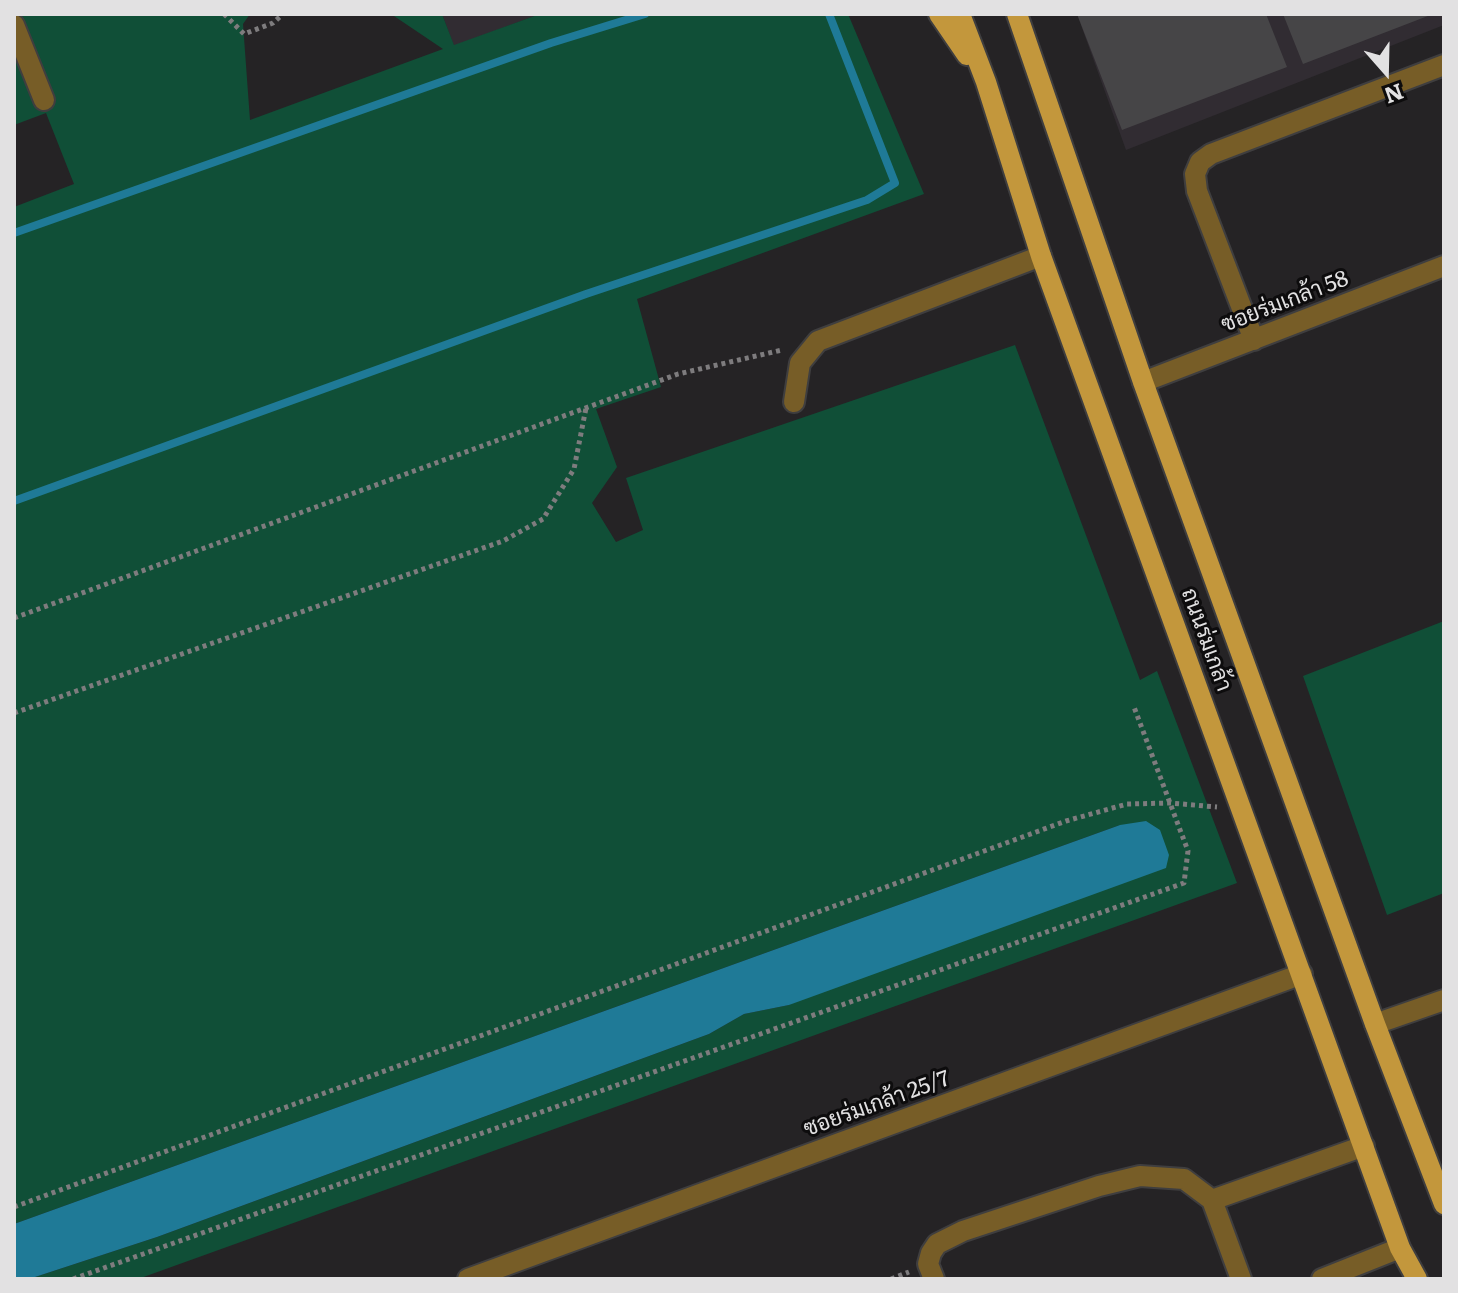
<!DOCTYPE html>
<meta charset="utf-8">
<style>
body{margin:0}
#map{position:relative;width:1458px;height:1293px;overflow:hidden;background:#252325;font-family:Literata,serif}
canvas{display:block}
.frame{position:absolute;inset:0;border:16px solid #e2e1e2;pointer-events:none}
.north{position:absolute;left:1346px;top:32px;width:80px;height:80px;-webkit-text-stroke:6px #0d0c0d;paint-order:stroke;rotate:160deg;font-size:22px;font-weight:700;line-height:32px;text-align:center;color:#e2e1e2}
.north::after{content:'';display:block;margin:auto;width:28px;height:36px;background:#e2e1e2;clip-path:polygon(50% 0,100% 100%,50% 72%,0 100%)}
</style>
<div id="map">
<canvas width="1458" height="1293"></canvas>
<div class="frame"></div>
<div class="north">N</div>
</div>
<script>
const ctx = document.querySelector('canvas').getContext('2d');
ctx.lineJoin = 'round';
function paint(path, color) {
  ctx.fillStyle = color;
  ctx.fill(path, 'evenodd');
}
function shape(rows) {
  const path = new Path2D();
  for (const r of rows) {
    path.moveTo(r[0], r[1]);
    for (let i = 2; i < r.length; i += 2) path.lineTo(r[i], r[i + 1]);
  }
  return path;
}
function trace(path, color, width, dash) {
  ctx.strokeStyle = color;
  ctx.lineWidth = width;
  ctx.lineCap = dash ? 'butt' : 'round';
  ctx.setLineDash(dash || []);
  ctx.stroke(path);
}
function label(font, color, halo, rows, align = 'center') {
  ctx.font = font + ' Literata,Sarabun,serif';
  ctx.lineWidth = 6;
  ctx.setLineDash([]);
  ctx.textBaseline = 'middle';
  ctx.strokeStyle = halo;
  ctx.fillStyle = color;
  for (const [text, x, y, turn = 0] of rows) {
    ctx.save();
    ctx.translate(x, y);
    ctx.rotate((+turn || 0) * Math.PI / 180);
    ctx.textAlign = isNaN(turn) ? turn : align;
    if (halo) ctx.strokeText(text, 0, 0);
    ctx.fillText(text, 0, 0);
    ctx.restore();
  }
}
paint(shape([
 [442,14,540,14,454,46],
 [1077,14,1444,14,1444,25,1126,150]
]), '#312c32');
paint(shape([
 [14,14,250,14,243,24,250,120,443,49,391,14,442,14,454,45,540,14,848,14,924,194,637,299,661,387,596,409,617,467,592,503,616,542,643,530,626,478,1015,345,1140,680,1157,671,1237,883,138,1279,29,1279,157,1237,709,1034,744,1014,789,1005,1120,825,14,1224,14,207,74,184,46,113,14,125],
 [1444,621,1444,893,1387,915,1303,676]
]), '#104f37');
paint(shape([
 [1146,821,1160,830,1169,855,1166,868,789,1005,744,1014,709,1034,157,1237,29,1279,14,1279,14,1224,1120,825]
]), '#1f7a97');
trace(shape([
 [14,233,551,43,645,14],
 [14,501,586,294,867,200,895,183,829,14]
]), '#1f7a97', 8);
paint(shape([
 [1077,14,1266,14,1287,67,1122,130],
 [1283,14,1433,14,1303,64]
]), '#464547');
const minor = shape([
 [14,25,44,100],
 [1254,340,1197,191,1195,174,1200,162,1211,154,1444,65],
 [1143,382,1444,266],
 [794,402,800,363,818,341,1041,256],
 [1375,1024,1444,1000],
 [1212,1200,1364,1146],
 [468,1279,1302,974],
 [934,1279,928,1264,931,1253,937,1244,963,1231,1099,1186,1140,1176,1184,1179,1212,1200,1241,1279],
 [1322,1279,1400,1248]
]);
const major = shape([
 [939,14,967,55],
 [960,14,986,82,1041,256,1400,1248,1417,1279],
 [1017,14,1143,382,1375,1024,1444,1204]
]);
trace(minor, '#3f3e3f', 24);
trace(major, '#3f3e3f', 24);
trace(shape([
 [224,14,244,34,273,23,283,14],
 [14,618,678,374,782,350],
 [14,713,503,541,543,519,574,469,586,408],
 [14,1207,1066,821,1127,804,1170,803,1217,807],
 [73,1279,1184,883,1188,851,1134,707],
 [891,1279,909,1272]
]), '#7e7c7e', 5, [4, 4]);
trace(minor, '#775d27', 20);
trace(major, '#c3973c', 20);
label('22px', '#e2e1e2', '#0d0c0d', [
 ["ซอยร่มเกล้า 58",1285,302,-21],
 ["ถนนร่มเกล้า",1206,640,70],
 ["ซอยร่มเกล้า 25/7",877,1104,-20]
]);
</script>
